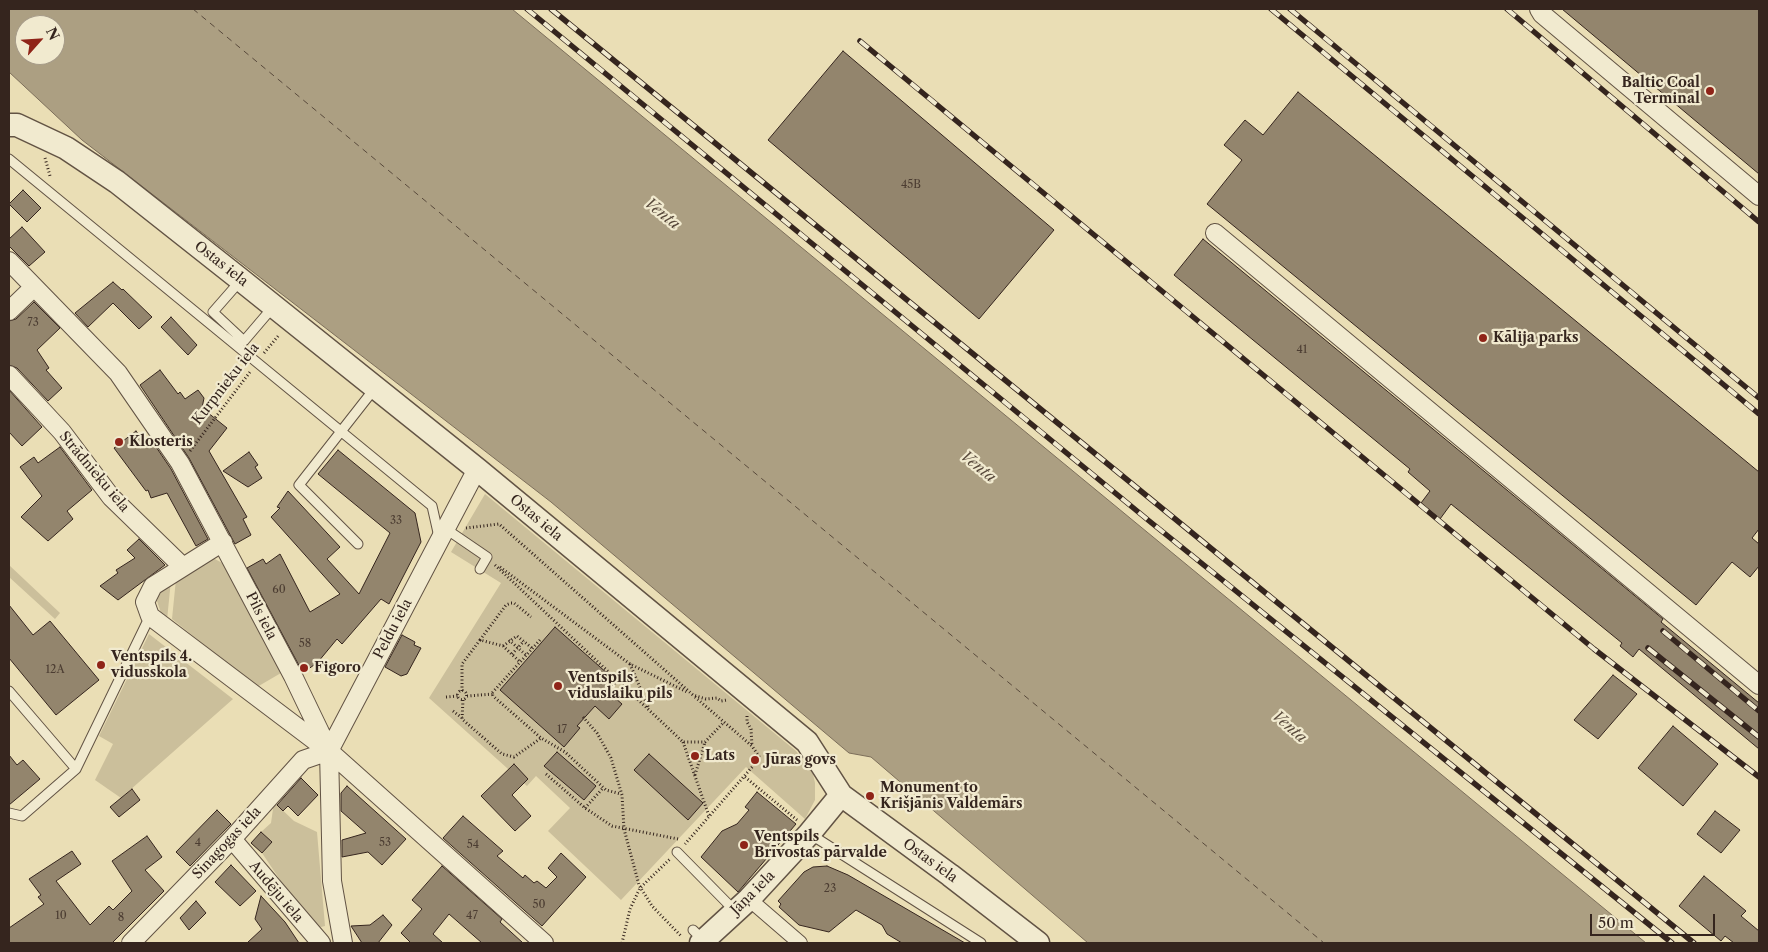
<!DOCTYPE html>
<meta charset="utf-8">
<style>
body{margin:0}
#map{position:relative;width:1768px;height:952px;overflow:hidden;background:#eadeb5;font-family:"Libre Caslon Text",serif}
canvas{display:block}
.frame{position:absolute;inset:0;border:10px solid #35251e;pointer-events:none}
.north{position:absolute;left:15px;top:15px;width:50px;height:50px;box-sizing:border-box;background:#f1eacf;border:1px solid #a69b88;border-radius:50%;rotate:64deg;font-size:14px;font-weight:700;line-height:20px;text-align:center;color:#35251e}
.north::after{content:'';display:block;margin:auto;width:18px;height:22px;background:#8f2418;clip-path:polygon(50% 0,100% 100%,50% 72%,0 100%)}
.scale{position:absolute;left:1590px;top:914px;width:125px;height:22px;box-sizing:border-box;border:2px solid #35251e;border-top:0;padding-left:6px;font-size:15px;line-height:18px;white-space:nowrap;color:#35251e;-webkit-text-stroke:4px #f1eacf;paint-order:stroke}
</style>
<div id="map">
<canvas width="1768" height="952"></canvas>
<div class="frame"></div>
<div class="north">N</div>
<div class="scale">50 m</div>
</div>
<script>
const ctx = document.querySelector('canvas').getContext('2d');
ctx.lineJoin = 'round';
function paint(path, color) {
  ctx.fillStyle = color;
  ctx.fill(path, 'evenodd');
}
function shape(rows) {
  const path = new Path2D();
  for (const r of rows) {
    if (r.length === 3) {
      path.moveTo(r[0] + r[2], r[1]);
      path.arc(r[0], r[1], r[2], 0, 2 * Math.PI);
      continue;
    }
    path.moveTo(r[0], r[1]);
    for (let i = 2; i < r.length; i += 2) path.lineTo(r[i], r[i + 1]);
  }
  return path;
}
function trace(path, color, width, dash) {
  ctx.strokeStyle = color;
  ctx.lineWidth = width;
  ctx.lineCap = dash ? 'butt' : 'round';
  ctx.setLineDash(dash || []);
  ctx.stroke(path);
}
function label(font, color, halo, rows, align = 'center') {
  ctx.font = font + ' "Libre Caslon Text",serif';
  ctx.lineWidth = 4.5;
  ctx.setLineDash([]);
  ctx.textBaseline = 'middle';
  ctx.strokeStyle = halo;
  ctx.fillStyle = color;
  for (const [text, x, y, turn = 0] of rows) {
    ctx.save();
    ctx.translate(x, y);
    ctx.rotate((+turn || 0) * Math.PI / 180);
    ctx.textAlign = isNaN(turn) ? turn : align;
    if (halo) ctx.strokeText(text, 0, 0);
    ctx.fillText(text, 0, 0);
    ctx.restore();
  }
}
paint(shape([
 [485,494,796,751,813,774,815,783,815,800,805,819,746,767,621,900,548,831,570,808,536,776,527,786,429,698,501,583,451,552],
 [213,558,226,565,281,673,257,687,172,619,176,579],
 [9,565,60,613,55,619,9,577],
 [171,580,167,620,161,613,157,601,160,590],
 [149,634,233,699,121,798,95,780,113,744,99,736],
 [274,802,294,821,317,832,325,926,313,929,262,853,272,842,261,832,271,823]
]), '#cbbf9b');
const water = shape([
 [9,9,512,9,1646,943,1088,943,871,757,849,753,551,502,82,140,9,72,9,9],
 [25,25,55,25,55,55,25,55,25,25]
]);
paint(water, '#ac9f82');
trace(water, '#7c6e5a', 1);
trace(shape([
 [193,9,1324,943]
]), '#594a3c', 1, [6, 5]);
const building = shape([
 [1562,9,1759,9,1759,174,1562,9],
 [843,51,1054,230,979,319,768,140,843,51],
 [1298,92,1759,472,1759,529,1752,538,1759,544,1759,566,1750,577,1732,562,1696,605,1207,204,1242,160,1224,145,1245,120,1263,135,1298,92],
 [23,190,41,208,27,222,9,204,23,190],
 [22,227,45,252,29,266,9,246,9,239,22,227],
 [1203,239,1663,619,1661,622,1759,703,1759,749,1639,649,1633,657,1620,646,1622,643,1451,504,1440,519,1421,503,1430,491,1408,472,1410,469,1174,275,1203,239],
 [113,282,122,290,123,289,152,317,139,329,113,303,88,327,75,313,113,282],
 [34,302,60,328,37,350,49,368,46,370,62,388,48,401,17,368,9,365,9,321,16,319,34,302],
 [171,317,197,345,188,355,161,327,171,317],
 [160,370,178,394,180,392,185,399,198,390,204,398,202,408,227,428,209,451,247,517,243,519,251,535,235,544,189,458,140,385,160,370],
 [9,390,42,427,22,446,9,432,9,390],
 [136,431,147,445,152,441,171,469,208,539,196,546,167,493,151,498,148,490,146,491,114,448,136,431],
 [60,447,92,490,67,511,73,519,48,541,21,517,42,496,20,467,34,457,38,463,60,447],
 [338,450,415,513,421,542,389,604,381,599,342,644,337,639,318,662,303,673,247,568,263,559,266,564,280,554,310,612,340,594,271,517,280,508,277,507,288,491,340,547,327,559,359,594,390,533,318,474,338,450],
 [249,452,258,465,255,467,262,478,248,487,223,471,249,452],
 [139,539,165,565,118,600,100,586,118,573,116,570,135,558,127,550,139,539],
 [9,605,33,635,50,621,99,680,56,715,9,658,9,605],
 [555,627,617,682,608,692,622,704,609,719,595,706,577,726,580,728,564,747,500,690,555,627],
 [402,635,415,642,414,645,421,648,407,674,401,676,385,667,402,635],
 [1613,675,1637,694,1598,739,1574,720,1613,675],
 [1673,726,1718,764,1683,806,1638,768,1673,726],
 [557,752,596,786,584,800,544,766,557,752],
 [649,754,703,803,688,820,634,770,649,754],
 [9,755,17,765,23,760,40,779,9,805,9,755],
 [514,764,528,779,512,795,531,816,515,831,481,796,514,764],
 [301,778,318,795,298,816,288,806,283,811,277,805,301,778],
 [347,786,406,839,382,865,368,852,342,857,342,840,366,833,341,811,341,793,347,786],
 [132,789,140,800,119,817,110,807,132,789],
 [757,792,796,824,738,892,701,857,722,831,737,824,749,810,745,807,757,792],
 [217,810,231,824,190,866,176,852,217,810],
 [1715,811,1740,830,1721,853,1697,834,1715,811],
 [463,816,503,851,497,856,523,878,525,875,534,883,537,881,546,888,557,877,548,868,561,853,586,877,542,926,443,838,463,816],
 [261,832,272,842,262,853,251,843,261,832],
 [147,836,162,857,145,870,164,891,112,943,9,943,9,928,44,904,38,897,41,895,29,879,72,851,81,864,56,881,90,925,109,906,113,910,132,891,112,861,147,836],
 [231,865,256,891,240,906,215,882,231,865],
 [442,866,502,919,500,922,523,943,482,943,449,914,433,934,443,943,411,943,401,933,422,909,412,900,442,866],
 [827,866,848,875,965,943,902,943,887,934,882,925,856,910,829,932,799,925,779,907,781,904,778,901,804,872,813,867,827,866],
 [1704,876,1746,911,1741,916,1759,931,1759,943,1734,943,1725,936,1721,941,1679,906,1704,876],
 [261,896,285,922,299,943,247,943,262,929,255,919,261,896],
 [196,901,206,913,189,930,180,918,196,901],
 [383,915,392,925,378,943,362,943,351,926,370,925,383,915]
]);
paint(building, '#93856d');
trace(building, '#35251e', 1);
const service = shape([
 [9,159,432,506,439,537],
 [241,280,213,312,244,341,273,307],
 [446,529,487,557,480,569],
 [358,544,299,485,375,388],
 [9,691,76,769],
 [9,813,22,816,76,769,150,616],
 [810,834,981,943],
 [677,852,735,911],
 [693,930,703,940]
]);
const pedestrian = shape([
 [749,899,800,943]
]);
const minor = shape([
 [1539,9,1542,14,1759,196],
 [1215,233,1759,685],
 [9,261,118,373,180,463,293,676,329,751,544,943],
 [9,311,34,287],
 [9,375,62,432,111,497,182,566],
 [223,542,153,586,145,602,150,616,326,749],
 [232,839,321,943],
 [131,943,232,839,303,760,329,751],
 [343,943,332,881,329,751,477,469]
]);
const tertiary = shape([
 [9,125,17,125,66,148,117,182,241,280,477,469,807,742,841,795,950,875,1038,943],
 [701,943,749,899,809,834,841,795]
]);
trace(service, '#625344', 11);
trace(pedestrian, '#625344', 16);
trace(minor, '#625344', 20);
trace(tertiary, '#625344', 25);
trace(shape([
 [45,158,50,176],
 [264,353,279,335],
 [190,451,250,372],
 [466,528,499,524,693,695,706,699,717,698,721,701,727,700],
 [495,565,683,742,705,742,724,722,752,746,760,758,685,844],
 [500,567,630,664,687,692],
 [480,640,506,605,511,603,514,603,531,617],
 [509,640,526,655],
 [540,640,492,693,493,696,541,738,565,752,606,790,621,794],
 [503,646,517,636,532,648],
 [512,654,524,641],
 [630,664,649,709],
 [462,695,4.5],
 [462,691,462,664,480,640,503,646,520,662],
 [467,696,493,694],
 [446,697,458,696],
 [695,697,724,722],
 [463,700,462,719,502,754,514,757,541,738],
 [453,711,462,718],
 [747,716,747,722,751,729,752,746],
 [583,717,597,733,611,758,622,795,624,829,639,885,652,906,682,937],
 [683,742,709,816],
 [546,774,585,808,612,826,678,839],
 [695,775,705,742],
 [745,777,797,820],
 [585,808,603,788],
 [622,943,630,909,640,888,670,859]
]), '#35251e', 3, [1, 2.5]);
trace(service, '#f1eacf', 9);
trace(pedestrian, '#f1eacf', 14);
trace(minor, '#f1eacf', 18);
trace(tertiary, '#f1eacf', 22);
const rail = shape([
 [527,9,1148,520,1672,943],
 [551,9,1694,943],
 [1271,9,1759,414],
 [1290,9,1759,398],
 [1507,9,1759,222],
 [860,41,1594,649,1759,777],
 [1663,631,1759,711],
 [1648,648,1759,737]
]);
trace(rail, '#35251e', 5.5);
trace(rail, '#f1eacf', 4, [11]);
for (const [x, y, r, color] of [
 [1710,91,5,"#8f2418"],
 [1483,338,5,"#8f2418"],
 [119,442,5,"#8f2418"],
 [101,665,5,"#8f2418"],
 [304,668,5,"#8f2418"],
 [558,686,5,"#8f2418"],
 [695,756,5,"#8f2418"],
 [755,760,5,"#8f2418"],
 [870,796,5,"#8f2418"],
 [744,845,5,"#8f2418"]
]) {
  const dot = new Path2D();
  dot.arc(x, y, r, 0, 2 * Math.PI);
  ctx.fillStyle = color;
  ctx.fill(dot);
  trace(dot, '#f1eacf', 2);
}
label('11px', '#4c3d32', null, [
 ["45B",911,185],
 ["73",33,323],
 ["41",1302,350],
 ["33",396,521],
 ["60",279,590],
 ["58",305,644],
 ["12A",55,670],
 ["17",562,730],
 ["4",198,843],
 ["53",385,843],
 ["54",473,845],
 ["23",830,889],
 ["50",539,905],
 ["10",61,916],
 ["47",472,916],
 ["8",121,918]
]);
label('bold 14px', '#35251e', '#f1eacf', [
 ["Baltic Coal",1700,83,"right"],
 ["Terminal",1700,99,"right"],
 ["Kālija parks",1493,338],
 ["Klosteris",129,442],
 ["Ventspils 4.",111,657],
 ["vidusskola",111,673],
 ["Figoro",314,668],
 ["Ventspils",568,678],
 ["viduslaiku pils",568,694],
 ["Lats",705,756],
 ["Jūras govs",765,760],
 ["Monument to",880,788],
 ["Krišjānis Valdemārs",880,804],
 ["Ventspils",754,837],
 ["Brīvostas pārvalde",754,853]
], 'left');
label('14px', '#35251e', '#f1eacf', [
 ["Ostas iela",221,264,38],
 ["Kurpnieku iela",226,384,-52],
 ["Strādnieku iela",94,472,50],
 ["Ostas iela",536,518,40],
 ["Pils iela",261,616,63],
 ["Peldu iela",393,629,-62],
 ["Sinagogas iela",227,843,-47],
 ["Ostas iela",930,861,36],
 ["Audēju iela",276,892,50],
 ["Jāņa iela",753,893,-45]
]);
label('italic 15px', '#594a3c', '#f1eacf', [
 ["Venta",662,214,39],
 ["Venta",978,467,39],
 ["Venta",1289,727,41]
]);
</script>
